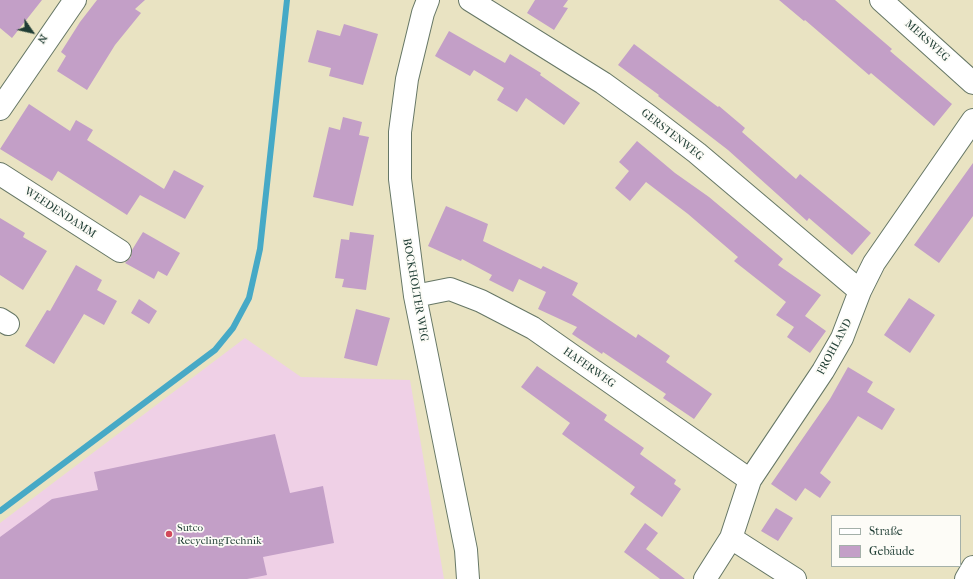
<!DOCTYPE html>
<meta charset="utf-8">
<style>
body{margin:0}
#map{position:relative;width:973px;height:579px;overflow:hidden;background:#e9e3c2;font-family:"IM FELL French Canon",serif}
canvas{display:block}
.legend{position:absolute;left:831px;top:515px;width:130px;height:52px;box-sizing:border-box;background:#fdfcf7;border:1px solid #a4b0a9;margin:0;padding:5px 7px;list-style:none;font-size:12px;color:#1f3d34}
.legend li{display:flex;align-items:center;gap:8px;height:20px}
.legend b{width:20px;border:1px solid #a4b0a9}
.north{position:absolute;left:12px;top:12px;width:40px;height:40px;-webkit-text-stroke:3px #fdfcf7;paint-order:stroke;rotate:124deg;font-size:11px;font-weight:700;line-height:16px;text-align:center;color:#1f3d34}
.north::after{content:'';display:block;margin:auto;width:14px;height:18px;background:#1f3d34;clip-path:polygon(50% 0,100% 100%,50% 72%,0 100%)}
</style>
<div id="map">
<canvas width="973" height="579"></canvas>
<ul class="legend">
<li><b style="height:5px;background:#fff"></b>Straße</li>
<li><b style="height:11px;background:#c39fc7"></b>Gebäude</li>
</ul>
<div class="north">N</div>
</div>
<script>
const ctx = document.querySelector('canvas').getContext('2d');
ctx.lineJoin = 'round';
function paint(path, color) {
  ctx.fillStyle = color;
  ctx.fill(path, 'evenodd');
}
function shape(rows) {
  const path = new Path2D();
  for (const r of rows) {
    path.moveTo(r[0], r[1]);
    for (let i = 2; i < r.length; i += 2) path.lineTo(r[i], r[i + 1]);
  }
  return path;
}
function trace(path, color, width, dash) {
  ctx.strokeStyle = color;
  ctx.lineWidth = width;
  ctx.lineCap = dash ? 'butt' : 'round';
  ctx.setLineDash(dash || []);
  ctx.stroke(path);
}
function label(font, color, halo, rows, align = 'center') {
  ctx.font = font + ' "IM FELL French Canon",serif';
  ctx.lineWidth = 3.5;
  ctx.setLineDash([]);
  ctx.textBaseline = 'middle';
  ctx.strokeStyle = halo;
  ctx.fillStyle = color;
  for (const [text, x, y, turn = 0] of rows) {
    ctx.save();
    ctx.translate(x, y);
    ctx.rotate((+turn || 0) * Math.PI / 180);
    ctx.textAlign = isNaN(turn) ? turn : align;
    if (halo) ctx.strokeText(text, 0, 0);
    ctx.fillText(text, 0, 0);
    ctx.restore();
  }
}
paint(shape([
 [245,338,301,377,410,380,444,579,0,579,0,523]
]), '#efd0e6');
trace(shape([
 [0,511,215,350,233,328,249,298,260,249,287,0]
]), '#46a9c6', 6);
paint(shape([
 [0,0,42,0,12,38,0,28],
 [97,0,145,0,135,9,141,13,115,45,87,90,57,71,66,56,61,52,80,22],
 [535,0,568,0,563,7,568,8,554,30,527,13],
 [779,0,835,0,892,49,890,51,952,104,934,126,871,73,869,75,805,20,804,21],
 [344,24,378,34,363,85,329,76,331,68,308,62,317,30,340,36],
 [449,31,505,63,510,54,541,73,540,75,580,103,564,125,526,98,517,112,497,100,504,88,474,70,470,76,435,56],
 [634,44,718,107,719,106,745,128,742,132,796,179,800,174,871,233,852,255,809,218,807,221,728,150,658,96,659,95,618,65],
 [29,104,70,131,76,120,93,130,87,140,164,189,174,170,204,186,185,219,140,195,127,215,58,171,52,181,0,149],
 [343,117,362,122,359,135,369,137,353,206,313,197,329,127,340,130],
 [637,141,675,173,709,197,783,259,778,265,821,295,805,316,826,331,810,353,787,337,794,327,776,315,786,302,734,261,738,257,688,214,646,182,630,201,615,188,629,171,619,162],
 [973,163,973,216,939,263,914,245],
 [446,206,488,224,483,241,541,269,543,266,578,283,572,295,636,338,638,334,670,356,666,362,712,394,694,419,663,398,666,394,603,352,602,354,572,334,577,327,538,309,546,292,519,279,513,292,489,280,492,275,462,259,461,261,428,246],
 [0,218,25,233,23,237,47,251,23,290,0,275],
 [143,232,180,253,167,276,158,271,154,279,125,263,131,257,132,250],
 [350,232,374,235,366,290,342,287,344,279,335,278,341,239,349,240],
 [76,265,102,280,97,290,117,301,104,325,84,314,54,364,25,346,47,310,50,311],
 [909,298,935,315,910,353,884,335],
 [139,299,157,311,149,324,131,313],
 [356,309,390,318,377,366,344,358],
 [537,366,607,415,604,420,644,448,640,454,676,480,674,484,681,489,662,517,630,494,635,487,562,434,570,423,521,387],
 [848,367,873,382,867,392,895,409,882,430,858,416,820,473,831,482,820,498,805,488,796,501,771,484,830,399],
 [275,434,290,493,323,486,334,543,263,557,267,575,247,579,0,579,0,537,52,499,98,490,94,472],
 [776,508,793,518,778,541,761,531],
 [645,523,658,533,646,549,685,579,660,579,624,552]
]), '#c39fc7');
const minor = shape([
 [428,0,423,13,407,79,400,132,400,179,415,296,466,550,468,579],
 [470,0,603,83,650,117,697,153,860,291],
 [881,0,973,83],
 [0,109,75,0],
 [0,174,120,251],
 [415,296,450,289,481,301,533,328,750,480],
 [0,319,8,324],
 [731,538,795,579],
 [705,579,731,538,750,480,823,371,842,338,860,291,874,263,973,120],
 [966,579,973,567]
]);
trace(minor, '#676', 24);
trace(minor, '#fff', 22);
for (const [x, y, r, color] of [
 [169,534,4,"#d1495b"]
]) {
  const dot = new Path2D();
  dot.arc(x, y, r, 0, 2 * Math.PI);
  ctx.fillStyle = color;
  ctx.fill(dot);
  trace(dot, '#fdfcf7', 1.5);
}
label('11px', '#1f3d34', '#fdfcf7', [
 ["MERSWEG",927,41,42],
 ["GERSTENWEG",672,135,38],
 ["WEEDENDAMM",60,213,33],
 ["BOCKHOLTER WEG",415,290,80],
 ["FROHLAND",835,347,-62],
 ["HAFERWEG",589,368,35]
]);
label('11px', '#1f3d34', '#fdfcf7', [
 ["Sutco",177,528],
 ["RecyclingTechnik",177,541]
], 'left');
</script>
